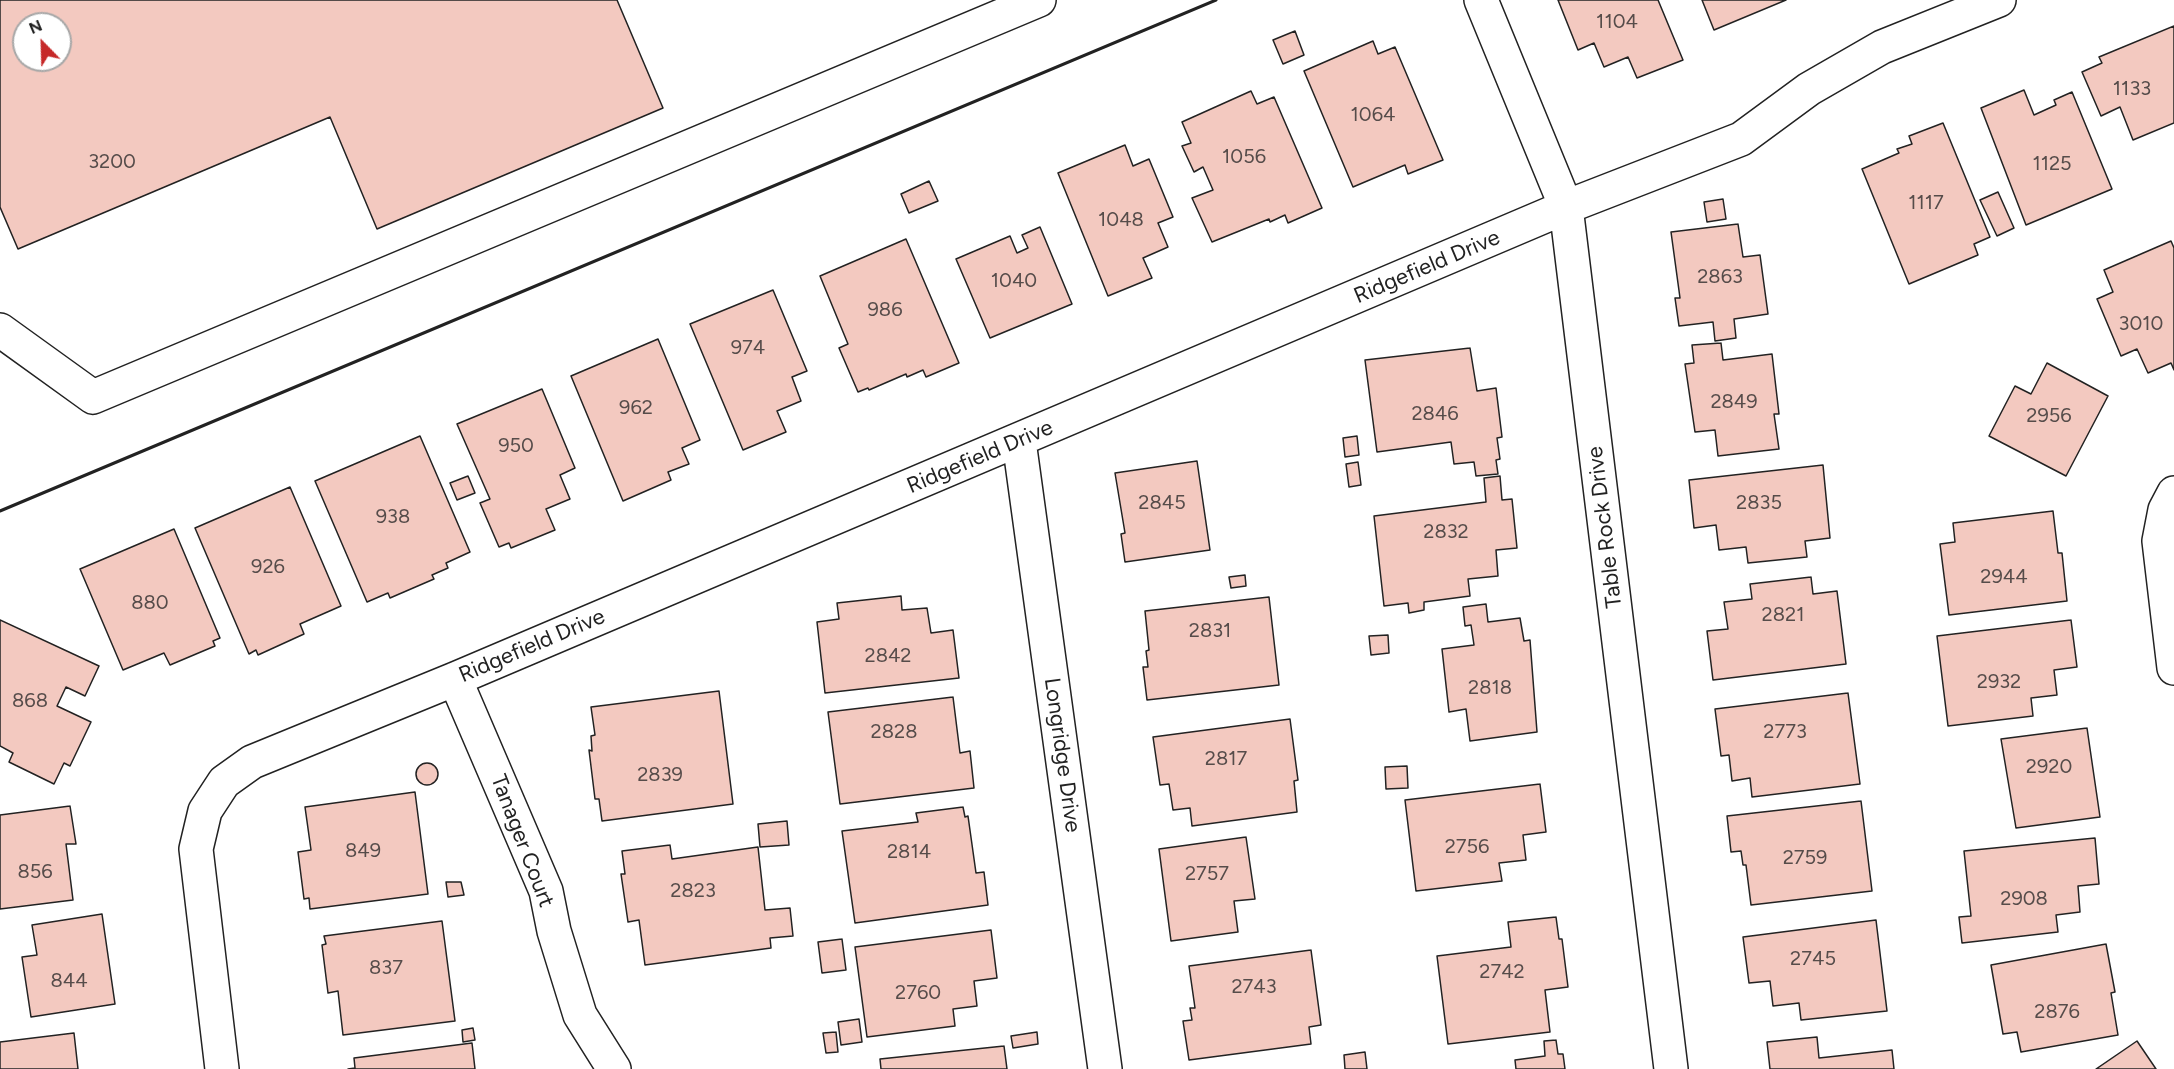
<!DOCTYPE html>
<style>
body{margin:0}
#map{position:relative;width:2174px;height:1069px;overflow:hidden;background:#fff;font-family:Figtree,sans-serif}
canvas{display:block}
.north{position:absolute;left:12px;top:12px;width:60px;height:60px;box-sizing:border-box;background:#fff;border:2px solid #a7a7a7;border-radius:50%;rotate:337deg;font-size:16px;font-weight:700;line-height:24px;text-align:center;color:#222}
.north::after{content:'';display:block;margin:auto;width:21px;height:27px;background:#c62828;clip-path:polygon(50% 0,100% 100%,50% 72%,0 100%)}
</style>
<div id="map">
<canvas width="2174" height="1069"></canvas>
<div class="north">N</div>
</div>
<script>
const ctx = document.querySelector('canvas').getContext('2d');
ctx.lineJoin = 'round';
function paint(path, color) {
  ctx.fillStyle = color;
  ctx.fill(path, 'evenodd');
}
function shape(rows) {
  const path = new Path2D();
  for (const r of rows) {
    if (r.length === 3) {
      path.moveTo(r[0] + r[2], r[1]);
      path.arc(r[0], r[1], r[2], 0, 2 * Math.PI);
      continue;
    }
    path.moveTo(r[0], r[1]);
    for (let i = 2; i < r.length; i += 2) path.lineTo(r[i], r[i + 1]);
  }
  return path;
}
function trace(path, color, width, dash) {
  ctx.strokeStyle = color;
  ctx.lineWidth = width;
  ctx.lineCap = dash ? 'butt' : 'round';
  ctx.setLineDash(dash || []);
  ctx.stroke(path);
}
function label(font, color, halo, rows, align = 'center') {
  ctx.font = font + ' Figtree,sans-serif';
  ctx.lineWidth = 4.5;
  ctx.setLineDash([]);
  ctx.textBaseline = 'middle';
  ctx.strokeStyle = halo;
  ctx.fillStyle = color;
  for (const [text, x, y, turn = 0] of rows) {
    ctx.save();
    ctx.translate(x, y);
    ctx.rotate((+turn || 0) * Math.PI / 180);
    ctx.textAlign = isNaN(turn) ? turn : align;
    if (halo) ctx.strokeText(text, 0, 0);
    ctx.fillText(text, 0, 0);
    ctx.restore();
  }
}
const building = shape([
 [0,0,617,0,663,108,377,229,330,117,18,249,0,207,0,0],
 [24,24,60,24,60,60,24,60,24,24],
 [1558,0,1658,0,1683,60,1637,78,1628,57,1604,67,1594,43,1578,50,1558,0],
 [1702,0,1786,0,1714,30,1702,0],
 [2174,26,2174,123,2133,140,2120,107,2101,116,2082,72,2102,63,2099,57,2174,26],
 [1295,31,1304,55,1283,64,1273,40,1295,31],
 [1373,41,1378,54,1395,47,1443,160,1408,174,1405,165,1353,187,1304,71,1373,41],
 [2024,90,2034,115,2056,105,2054,100,2072,92,2112,189,2026,225,1981,108,2024,90],
 [1251,91,1257,104,1274,97,1322,208,1288,223,1285,215,1270,222,1269,219,1212,242,1192,198,1213,190,1203,167,1194,172,1182,146,1191,143,1182,122,1251,91],
 [1943,123,1990,237,1974,244,1978,255,1909,284,1862,169,1899,153,1897,149,1912,144,1909,136,1943,123],
 [1125,145,1133,166,1149,159,1173,217,1158,223,1168,247,1143,258,1152,278,1108,296,1058,173,1125,145],
 [929,181,938,201,909,213,901,194,929,181],
 [1998,192,2014,228,1997,236,1980,200,1998,192],
 [1723,199,1726,219,1707,222,1704,202,1723,199],
 [1738,224,1743,257,1760,255,1768,314,1734,319,1736,338,1715,341,1713,322,1679,326,1675,298,1680,298,1671,232,1738,224],
 [1040,227,1072,304,990,338,956,259,1010,236,1017,253,1028,248,1022,235,1040,227],
 [906,239,959,363,926,377,923,370,907,377,906,374,869,390,868,388,858,392,839,348,848,344,820,276,906,239],
 [2171,241,2174,248,2174,370,2171,363,2148,373,2137,349,2121,356,2097,299,2113,292,2104,270,2171,241],
 [773,290,807,371,792,377,801,401,777,411,786,432,743,450,690,324,773,290],
 [658,339,700,440,682,448,689,464,668,472,671,480,623,501,571,376,658,339],
 [1721,343,1723,360,1772,354,1779,414,1774,414,1779,449,1718,456,1715,430,1695,432,1685,364,1694,363,1692,345,1721,343],
 [1470,348,1477,391,1496,388,1502,437,1497,438,1500,459,1496,460,1498,474,1476,476,1474,462,1454,464,1451,442,1377,452,1365,360,1470,348],
 [2047,363,2108,396,2066,476,1989,436,2015,386,2031,394,2047,363],
 [542,389,575,468,560,475,570,499,546,509,555,530,511,548,509,543,499,547,480,503,490,499,457,424,542,389],
 [420,436,470,552,446,563,448,568,432,575,434,579,390,598,388,593,367,602,315,481,420,436],
 [1357,436,1359,455,1345,457,1343,438,1357,436],
 [1197,461,1210,550,1125,562,1121,534,1125,533,1115,473,1197,461],
 [1358,462,1361,485,1349,487,1346,464,1358,462],
 [1823,465,1830,538,1805,541,1807,557,1748,563,1746,547,1719,550,1716,525,1694,528,1689,480,1823,465],
 [468,476,475,493,457,500,450,483,468,476],
 [1500,476,1502,500,1512,499,1517,548,1496,550,1498,576,1468,579,1470,596,1424,602,1424,610,1409,613,1408,603,1384,606,1374,516,1486,502,1484,478,1500,476],
 [290,487,341,606,300,624,304,634,258,655,256,650,249,654,195,528,290,487],
 [2053,511,2058,553,2062,553,2067,601,1949,615,1940,544,1955,542,1953,523,2053,511],
 [174,529,220,638,213,641,215,646,170,665,164,653,123,670,80,569,174,529],
 [1245,575,1246,586,1231,588,1229,577,1245,575],
 [1811,577,1813,594,1837,591,1846,664,1713,680,1707,631,1728,629,1724,602,1752,599,1750,584,1811,577],
 [901,596,902,610,927,608,931,633,953,630,959,678,825,693,817,622,839,619,837,603,901,596],
 [1269,597,1279,685,1147,700,1143,667,1148,667,1146,651,1149,650,1145,611,1269,597],
 [1486,604,1488,622,1520,618,1524,641,1530,640,1537,732,1470,741,1466,709,1449,712,1442,649,1474,645,1471,625,1465,626,1463,607,1486,604],
 [0,620,99,666,85,696,66,687,57,706,91,722,70,766,64,763,54,784,9,762,13,753,0,746,0,620],
 [2071,620,2077,667,2054,670,2057,695,2031,698,2033,716,1948,726,1937,636,2071,620],
 [1388,635,1389,653,1371,655,1369,636,1388,635],
 [719,691,733,804,602,821,599,799,595,799,589,750,592,751,591,736,595,735,591,707,719,691],
 [1848,693,1860,784,1752,797,1750,778,1732,781,1729,755,1721,756,1715,709,1848,693],
 [953,697,960,753,970,751,974,788,840,804,828,712,953,697],
 [1290,719,1298,780,1294,781,1297,812,1192,826,1190,808,1173,810,1169,784,1160,785,1153,737,1290,719],
 [2087,728,2100,817,2016,828,2001,739,2087,728],
 [427,774,11],
 [1407,766,1408,788,1386,789,1385,767,1407,766],
 [1540,784,1546,832,1523,835,1526,860,1499,863,1502,881,1416,891,1405,800,1540,784],
 [415,792,428,894,310,909,309,898,304,899,298,852,311,850,305,807,415,792],
 [1861,801,1872,891,1751,905,1746,865,1743,865,1741,851,1731,852,1727,816,1861,801],
 [70,806,76,844,66,844,73,900,0,909,0,815,70,806],
 [963,807,965,817,968,816,976,873,984,872,988,905,855,923,842,831,918,822,916,813,963,807],
 [787,821,789,845,760,847,758,824,787,821],
 [1246,837,1255,899,1234,901,1238,932,1171,941,1159,849,1246,837],
 [2095,838,2099,884,2078,886,2080,912,2056,915,2058,932,1962,943,1959,917,1971,916,1964,851,2095,838],
 [670,845,672,859,758,847,765,910,790,908,793,936,770,938,771,948,645,965,639,920,628,922,621,874,625,874,622,851,670,845],
 [446,882,461,882,464,895,448,897,446,882],
 [102,914,115,1004,31,1017,22,957,37,955,32,925,102,914],
 [1556,917,1559,939,1562,939,1568,987,1545,990,1550,1032,1448,1044,1437,956,1511,947,1508,922,1556,917],
 [1876,920,1887,1011,1801,1020,1799,1003,1773,1006,1770,981,1749,983,1743,937,1876,920],
 [442,921,455,1021,343,1035,338,991,328,993,322,945,326,944,324,936,442,921],
 [991,930,997,978,974,981,977,1006,953,1009,955,1026,867,1037,855,947,991,930],
 [842,939,846,970,822,973,818,942,842,939],
 [2106,944,2115,992,2111,993,2118,1035,2021,1052,2017,1032,2003,1034,1991,965,2106,944],
 [1311,950,1321,1025,1309,1027,1311,1044,1189,1060,1183,1021,1192,1020,1190,1008,1195,1008,1189,966,1311,950],
 [859,1019,862,1042,841,1045,838,1022,859,1019],
 [473,1028,475,1040,463,1042,462,1030,473,1028],
 [836,1032,838,1052,826,1053,823,1033,836,1032],
 [1037,1032,1038,1044,1013,1048,1011,1036,1037,1032],
 [74,1033,78,1069,0,1069,0,1042,74,1033],
 [1817,1037,1819,1058,1892,1050,1894,1069,1770,1069,1767,1042,1817,1037],
 [1556,1040,1558,1054,1563,1054,1565,1069,1516,1069,1515,1060,1545,1056,1544,1041,1556,1040],
 [2137,1041,2156,1069,2096,1069,2137,1041],
 [472,1043,475,1069,348,1069,355,1068,354,1058,472,1043],
 [1004,1046,1007,1069,881,1069,880,1059,1004,1046],
 [1365,1052,1367,1069,1345,1069,1344,1055,1365,1052]
]);
paint(building, '#f3c9c0');
trace(building, '#222', 1.5);
const minor = shape([
 [1481,0,1566,207,1671,1069],
 [0,330,93,397,1039,0],
 [1019,441,1105,1069],
 [2174,493,2165,510,2159,541,2174,668],
 [455,679,546,891,554,931,580,1015,614,1069],
 [222,1069,196,849,205,811,224,782,252,762,455,679,1566,207,1741,139,1809,89,1882,47,1999,0]
]);
trace(minor, '#222', 36);
trace(minor, '#fff', 33);
trace(shape([
 [0,511,1216,0]
]), '#222', 3);
label('20px', '#564c4a', null, [
 ["1104",1617,22],
 ["1133",2132,89],
 ["1064",1373,115],
 ["1056",1244,157],
 ["3200",112,162],
 ["1125",2052,164],
 ["1117",1926,203],
 ["1048",1121,220],
 ["2863",1720,277],
 ["1040",1014,281],
 ["986",885,310],
 ["3010",2141,324],
 ["974",748,348],
 ["2849",1734,402],
 ["962",636,408],
 ["2846",1435,414],
 ["2956",2049,416],
 ["950",516,446],
 ["2845",1162,503],
 ["2835",1759,503],
 ["938",393,517],
 ["2832",1446,532],
 ["926",268,567],
 ["2944",2004,577],
 ["880",150,603],
 ["2821",1783,615],
 ["2831",1210,631],
 ["2842",888,656],
 ["2932",1999,682],
 ["2818",1490,688],
 ["868",30,701],
 ["2828",894,732],
 ["2773",1785,732],
 ["2817",1226,759],
 ["2920",2049,767],
 ["2839",660,775],
 ["2756",1467,847],
 ["849",363,851],
 ["2814",909,852],
 ["2759",1805,858],
 ["856",35,872],
 ["2757",1207,874],
 ["2823",693,891],
 ["2908",2024,899],
 ["2745",1813,959],
 ["837",386,968],
 ["2742",1502,972],
 ["844",69,981],
 ["2743",1254,987],
 ["2760",918,993],
 ["2876",2057,1012]
]);
label('22px', '#222', '#fff', [
 ["Ridgefield Drive",1427,267,-23],
 ["Ridgefield Drive",980,457,-23],
 ["Table Rock Drive",1605,527,-97],
 ["Ridgefield Drive",532,646,-23],
 ["Longridge Drive",1062,755,82],
 ["Tanager Court",522,841,69]
]);
</script>
